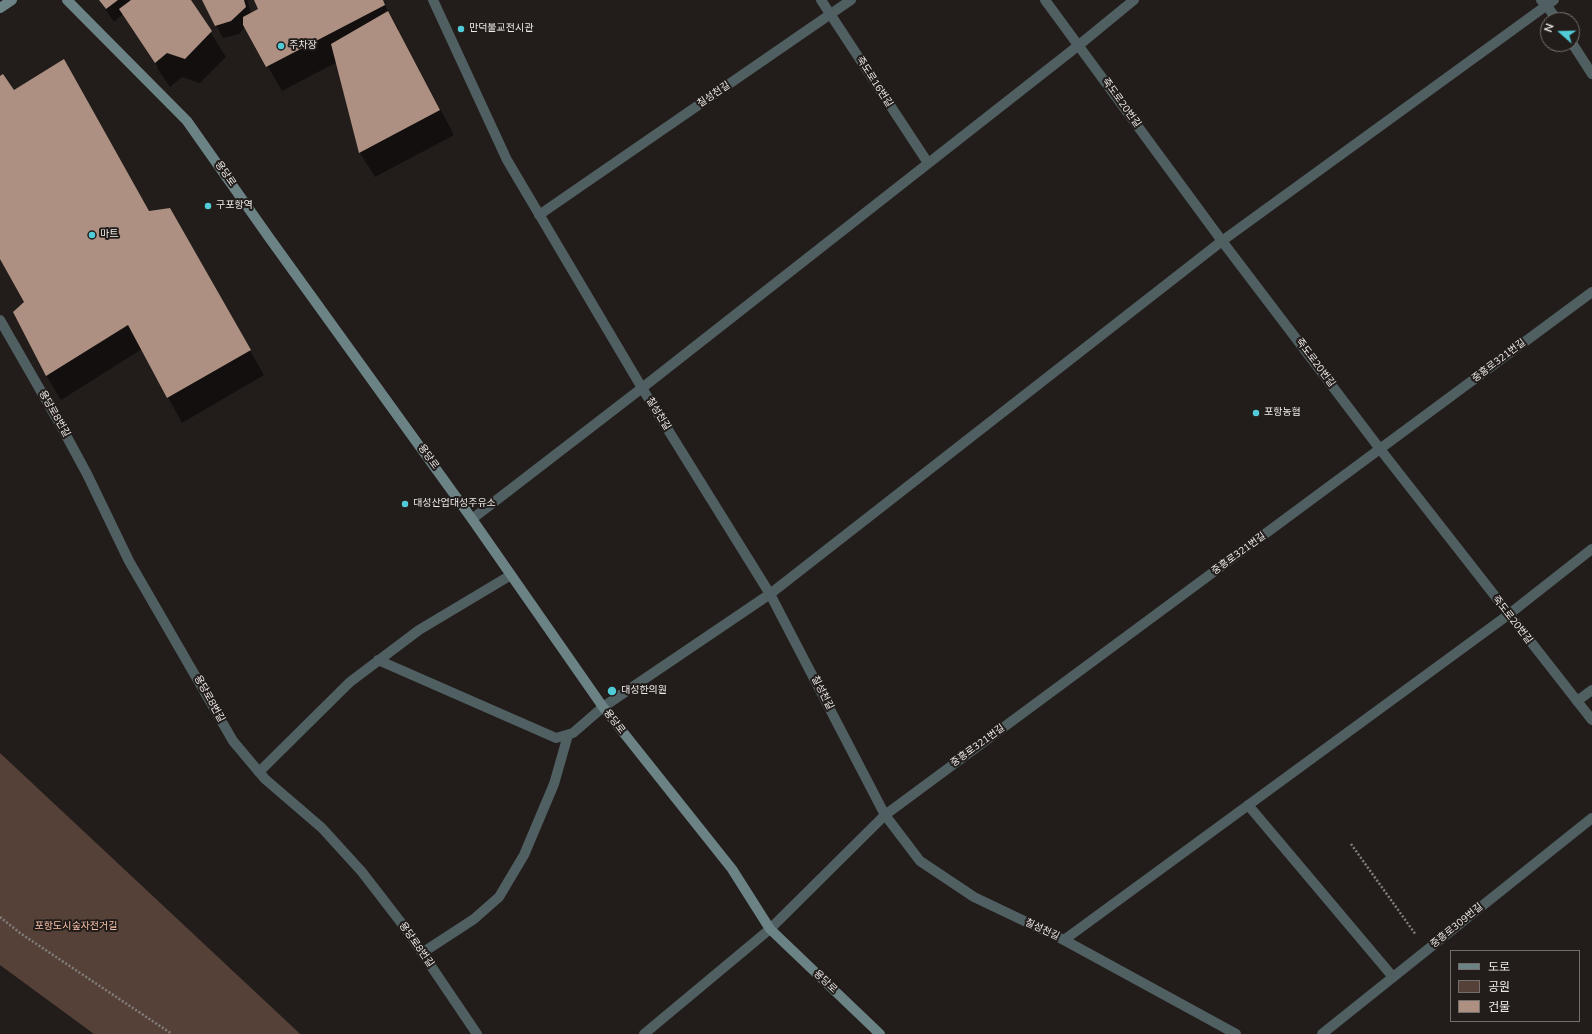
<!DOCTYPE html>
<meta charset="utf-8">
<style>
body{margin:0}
#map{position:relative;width:1592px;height:1034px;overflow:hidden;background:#221d1b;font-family:"Nunito Sans","Noto Sans KR",sans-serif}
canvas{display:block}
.legend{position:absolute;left:1450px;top:950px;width:130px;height:72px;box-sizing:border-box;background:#221d1b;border:1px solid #746f6d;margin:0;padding:5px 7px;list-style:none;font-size:12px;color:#eeebe9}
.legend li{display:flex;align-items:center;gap:8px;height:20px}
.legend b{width:20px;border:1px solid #746f6d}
.north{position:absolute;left:1540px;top:12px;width:40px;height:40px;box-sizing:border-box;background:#221d1b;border:1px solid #746f6d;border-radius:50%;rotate:290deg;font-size:11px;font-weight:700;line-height:16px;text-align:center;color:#eeebe9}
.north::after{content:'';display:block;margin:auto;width:14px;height:18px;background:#52cbd8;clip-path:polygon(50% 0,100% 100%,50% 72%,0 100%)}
</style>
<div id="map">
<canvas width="1592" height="1034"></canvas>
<ul class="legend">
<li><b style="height:5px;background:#6c8386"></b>도로</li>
<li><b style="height:11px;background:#564138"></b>공원</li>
<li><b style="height:11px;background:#ad9082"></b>건물</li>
</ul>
<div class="north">N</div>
</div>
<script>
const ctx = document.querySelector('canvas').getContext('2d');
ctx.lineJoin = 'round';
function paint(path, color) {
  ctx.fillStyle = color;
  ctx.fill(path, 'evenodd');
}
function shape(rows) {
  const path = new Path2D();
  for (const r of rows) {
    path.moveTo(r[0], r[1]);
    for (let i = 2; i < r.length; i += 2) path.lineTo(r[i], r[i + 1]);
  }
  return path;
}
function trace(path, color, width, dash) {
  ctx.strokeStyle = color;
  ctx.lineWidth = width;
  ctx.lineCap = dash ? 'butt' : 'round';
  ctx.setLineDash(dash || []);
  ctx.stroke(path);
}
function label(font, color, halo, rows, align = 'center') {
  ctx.font = font + ' "Nunito Sans","Noto Sans KR",sans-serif';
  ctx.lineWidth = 4;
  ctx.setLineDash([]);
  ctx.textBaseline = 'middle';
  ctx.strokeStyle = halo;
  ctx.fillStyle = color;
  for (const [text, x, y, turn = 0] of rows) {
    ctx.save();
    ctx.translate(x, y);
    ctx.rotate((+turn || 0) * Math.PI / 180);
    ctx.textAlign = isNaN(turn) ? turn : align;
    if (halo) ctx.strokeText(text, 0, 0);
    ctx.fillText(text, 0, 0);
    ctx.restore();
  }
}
paint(shape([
 [0,753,297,1031,300,1034,94,1034,0,965]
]), '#564138');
paint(shape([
 [99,0,130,0,131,1,132,0,190,0,226,57,200,83,182,77,170,87,157,68,158,67,136,32,134,32,123,14,114,22],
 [203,0,247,0,251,13,260,9,255,0,382,0,399,30,398,30,454,135,375,177,360,153,337,62,282,91,245,27,239,34,223,38],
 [0,77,13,91,149,212,169,210,264,375,182,423,142,349,61,400,46,375,25,303,0,256]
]), '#0007');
paint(shape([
 [99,0,118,0,106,9],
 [131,0,191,0,212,31,185,59,167,53,155,63,119,9],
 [202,0,244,0,246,7,231,21,215,26],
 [254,0,383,0,385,5,266,67,243,25,243,17,258,9],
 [388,11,440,110,359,153,331,44],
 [64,59,149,211,170,208,251,350,167,398,128,325,46,376,13,312,24,302,0,259,0,76,3,74,14,90]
]), '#ad9082');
trace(shape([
 [1351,844,1416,935],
 [0,917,20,933,172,1034]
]), '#827e7c', 2.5, [2, 2]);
trace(shape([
 [539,215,851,0],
 [642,388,1079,45,1134,0],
 [378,660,556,738,573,733,603,707,770,594,1222,241,1554,0],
 [1577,701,1592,690],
 [259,772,350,682,419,630,511,575],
 [1248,805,1393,977],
 [1064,940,1508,615,1592,549],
 [422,953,474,919,499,897,524,855,554,784,568,735]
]), '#505f61', 10);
trace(shape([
 [433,0,507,160,642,388,770,594,885,815,920,861,974,897,1064,940,1236,1034],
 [821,0,928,163],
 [1045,0,1222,241,1380,449,1592,720],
 [1541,0,1547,6,1557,20],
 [1572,43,1592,74],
 [0,320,61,426,87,474,129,561,233,741,265,779,322,828,362,872,406,929,477,1034],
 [472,519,642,388],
 [644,1034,770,929,885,815,1592,292],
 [1322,1034,1592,818]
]), '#505f61', 10);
trace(shape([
 [67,0,187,121,268,236,472,519,603,707,732,869,770,929,880,1034],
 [0,8,12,0]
]), '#6c8386', 10);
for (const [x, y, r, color] of [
 [461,29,4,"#52cbd8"],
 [281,46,4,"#52cbd8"],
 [208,206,4,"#52cbd8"],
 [92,235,4,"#52cbd8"],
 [1256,413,4,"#52cbd8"],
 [405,504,4,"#52cbd8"],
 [612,691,5,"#52cbd8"]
]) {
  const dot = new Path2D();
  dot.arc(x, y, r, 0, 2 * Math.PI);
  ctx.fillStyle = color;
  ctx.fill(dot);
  trace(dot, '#221d1b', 1.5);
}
label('10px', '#eeebe9', '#221d1b', [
 ["만덕불교전시관",469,29],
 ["주차장",289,46],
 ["구포항역",216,206],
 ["마트",100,235],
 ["포항농협",1264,413],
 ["대성산업대성주유소",413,504],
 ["대성한의원",621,691]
], 'left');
label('10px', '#eeebe9', '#221d1b', [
 ["죽도로16번길",874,82,57],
 ["칠성천길",714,95,-34],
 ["죽도로20번길",1121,103,54],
 ["용당로",225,174,55],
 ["중흥로321번길",1499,361,-37],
 ["죽도로20번길",1315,363,53],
 ["용당로8번길",54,414,60],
 ["칠성천길",658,414,58],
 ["용당로",428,457,54],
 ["중흥로321번길",1239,554,-36],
 ["죽도로20번길",1512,620,52],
 ["칠성천길",822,693,63],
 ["용당로8번길",209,699,61],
 ["용당로",614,722,52],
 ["중흥로321번길",978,746,-36],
 ["중흥로309번길",1457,926,-39],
 ["칠성천길",1042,930,25],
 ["용당로8번길",416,945,55],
 ["용당로",825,982,43]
]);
label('10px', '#f7c1a8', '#221d1b', [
 ["포항도시숲자전거길",76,927]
]);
</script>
